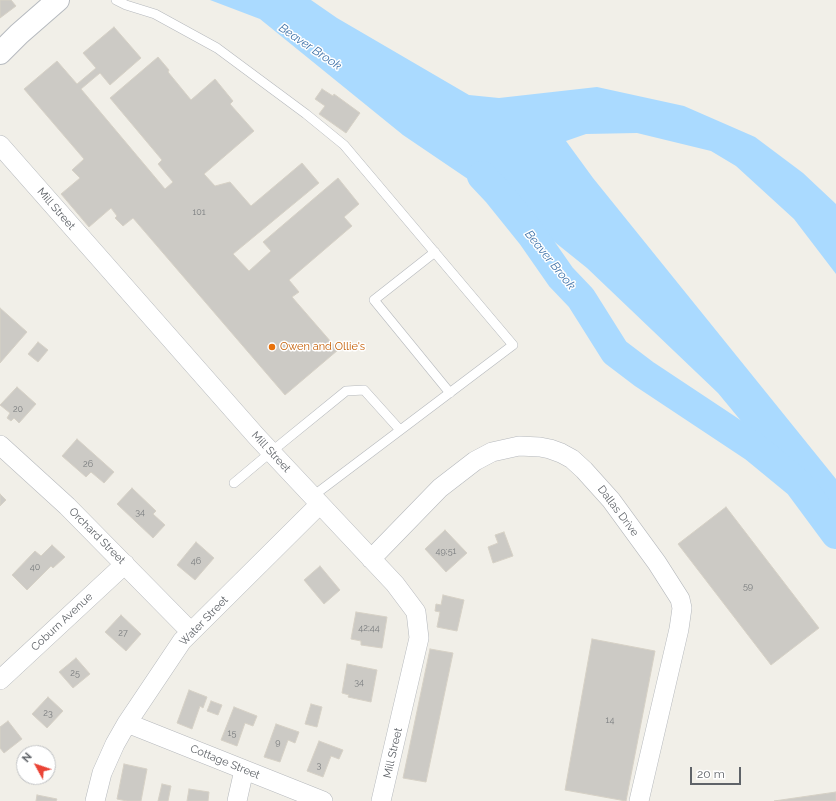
<!DOCTYPE html>
<style>
body{margin:0}
#map{position:relative;width:836px;height:801px;overflow:hidden;background:#f1efe8;font-family:Raleway,sans-serif}
canvas{display:block}
.north{position:absolute;left:16px;top:745px;width:40px;height:40px;box-sizing:border-box;background:#fff;border:1px solid #bfc1c3;border-radius:50%;rotate:310deg;font-size:11px;font-weight:700;line-height:16px;text-align:center;color:#5f6368}
.north::after{content:'';display:block;margin:auto;width:14px;height:18px;background:#ea4335;clip-path:polygon(50% 0,100% 100%,50% 72%,0 100%)}
.scale{position:absolute;left:690px;top:767px;width:51px;height:18px;box-sizing:border-box;border:2px solid #5f6368;border-top:0;padding-left:5px;font-size:12px;line-height:14px;white-space:nowrap;color:#5f6368;-webkit-text-stroke:3px #fff;paint-order:stroke}
</style>
<div id="map">
<canvas width="836" height="801"></canvas>
<div class="north">N</div>
<div class="scale">20 m</div>
</div>
<script>
const ctx = document.querySelector('canvas').getContext('2d');
ctx.lineJoin = 'round';
function paint(path, color) {
  ctx.fillStyle = color;
  ctx.fill(path, 'evenodd');
}
function shape(rows) {
  const path = new Path2D();
  for (const r of rows) {
    path.moveTo(r[0], r[1]);
    for (let i = 2; i < r.length; i += 2) path.lineTo(r[i], r[i + 1]);
  }
  return path;
}
function trace(path, color, width, dash) {
  ctx.strokeStyle = color;
  ctx.lineWidth = width;
  ctx.lineCap = dash ? 'butt' : 'round';
  ctx.setLineDash(dash || []);
  ctx.stroke(path);
}
function label(font, color, halo, rows, align = 'center') {
  ctx.font = font + ' Raleway,sans-serif';
  ctx.lineWidth = 3;
  ctx.setLineDash([]);
  ctx.textBaseline = 'middle';
  ctx.strokeStyle = halo;
  ctx.fillStyle = color;
  for (const [text, x, y, turn = 0] of rows) {
    ctx.save();
    ctx.translate(x, y);
    ctx.rotate((+turn || 0) * Math.PI / 180);
    ctx.textAlign = isNaN(turn) ? turn : align;
    if (halo) ctx.strokeText(text, 0, 0);
    ctx.fillText(text, 0, 0);
    ctx.restore();
  }
}
paint(shape([
 [210,0,311,0,337,18,469,95,499,98,597,87,684,106,755,137,803,173,836,204,836,274,794,219,736,166,711,151,637,133,586,134,566,141,593,178,836,479,836,536,718,393,587,268,521,215,403,135,260,19]
]), '#aadaff');
trace(shape([
 [482,176,498,193,531,234,561,277,581,298,615,352,644,374,754,447,799,484,836,534]
]), '#aadaff', 30);
const building = shape([
 [0,0,11,0,16,6,0,18,0,0],
 [114,27,141,58,110,85,100,73,81,89,165,189,173,182,158,164,162,160,110,98,158,57,169,70,168,72,191,100,215,79,233,101,230,104,254,131,204,174,215,186,230,182,251,206,302,163,319,183,233,254,249,271,271,251,263,242,338,178,359,204,344,217,352,226,289,280,299,292,292,297,338,350,285,395,133,218,123,226,115,218,117,216,111,208,89,227,61,194,80,178,72,170,84,159,24,89,57,61,77,84,96,68,83,53,114,27],
 [322,89,333,96,334,94,360,113,346,133,319,114,325,106,315,99,322,89],
 [0,308,27,332,0,363,0,308],
 [38,342,48,350,38,362,28,354,38,342],
 [17,387,36,404,19,423,14,418,11,421,7,418,10,413,0,405,17,387],
 [77,439,114,472,104,483,91,472,86,477,62,456,77,439],
 [132,488,156,511,153,514,165,525,153,538,117,504,132,488],
 [0,494,6,500,0,506,0,494],
 [726,507,819,628,771,665,678,544,726,507],
 [445,530,467,553,446,572,425,549,445,530],
 [504,532,513,556,493,563,488,547,498,543,495,535,504,532],
 [196,542,214,558,195,580,177,565,196,542],
 [52,545,65,557,53,568,51,566,27,590,12,575,35,551,41,556,52,545],
 [320,566,340,590,324,604,304,580,320,566],
 [443,595,464,600,457,631,437,627,440,612,435,611,436,604,441,605,443,595],
 [356,612,387,617,382,648,361,645,361,641,351,639,356,612],
 [121,615,141,634,126,651,105,632,121,615],
 [592,639,655,651,626,801,565,790,592,639],
 [430,649,453,653,426,782,403,778,430,649],
 [76,658,90,674,73,688,59,672,76,658],
 [347,664,377,670,371,702,348,697,349,695,342,693,347,664],
 [189,690,207,697,203,708,200,706,192,729,177,723,189,690],
 [48,697,63,711,47,728,32,714,48,697],
 [211,701,222,705,218,715,207,711,211,701],
 [311,704,322,707,317,727,305,724,311,704],
 [234,707,257,716,253,726,245,723,237,746,221,740,234,707],
 [8,721,22,739,4,753,0,748,0,727,8,721],
 [276,724,299,732,295,743,288,740,280,762,264,757,276,724],
 [319,741,343,750,339,759,331,756,323,777,307,771,319,741],
 [124,764,147,769,141,801,127,801,117,799,124,764],
 [162,784,171,786,168,801,158,801,162,784],
 [189,789,209,792,208,801,187,801,189,789],
 [836,792,836,801,774,801,836,792],
 [37,795,57,799,56,801,36,801,37,795]
]);
paint(building, '#cccac5');
trace(building, '#d6d1c6', 1);
const lane = shape([
 [116,0,126,5,155,14,217,48,306,114,344,145,513,345,313,496],
 [435,252,374,300,450,393],
 [234,483,271,452,346,391,364,390,400,430]
]);
const street = shape([
 [0,145,257,437,395,584,416,612,419,638,381,801],
 [0,445,67,506,191,632],
 [371,559,440,488,475,461,492,452,519,446,540,447,550,449,561,453,572,459,584,470,611,500,657,563,680,599,682,608,679,629,639,801],
 [0,680,125,564],
 [127,723,323,801],
 [95,801,102,773,115,744,127,723,182,641,320,504],
 [237,801,244,770]
]);
const secondary = shape([
 [0,53,19,34,58,0]
]);
trace(lane, '#b5b8bc', 10);
trace(street, '#b5b8bc', 20);
trace(secondary, '#b6babf', 24);
trace(lane, '#fff', 9);
trace(street, '#fff', 19);
trace(secondary, '#fff', 22);
for (const [x, y, r, color] of [
 [272,347,4,"#e8710a"]
]) {
  const dot = new Path2D();
  dot.arc(x, y, r, 0, 2 * Math.PI);
  ctx.fillStyle = color;
  ctx.fill(dot);
  trace(dot, '#fff', 1.5);
}
label('9px', '#7a7d7f', null, [
 ["101",199,212],
 ["20",18,409],
 ["26",88,464],
 ["34",140,512],
 ["49;51",446,551],
 ["46",196,561],
 ["40",35,567],
 ["59",748,586],
 ["42;44",369,628],
 ["27",123,633],
 ["25",75,673],
 ["34",359,682],
 ["23",48,713],
 ["14",610,720],
 ["15",232,733],
 ["9",278,742],
 ["3",319,765]
]);
label('11px', '#5f6368', '#fff', [
 ["Mill Street",56,209,49],
 ["Mill Street",271,452,47],
 ["Dallas Drive",618,511,53],
 ["Orchard Street",97,536,45],
 ["Water Street",204,621,-46],
 ["Coburn Avenue",62,622,-43],
 ["Mill Street",393,753,-77],
 ["Cottage Street",225,762,22]
]);
label('11px', '#c56008', '#fff', [
 ["Owen and Ollie's",280,347]
], 'left');
label('italic 12px', '#4174aa', '#fff', [
 ["Beaver Brook",310,47,34],
 ["Beaver Brook",550,260,51]
]);
</script>
